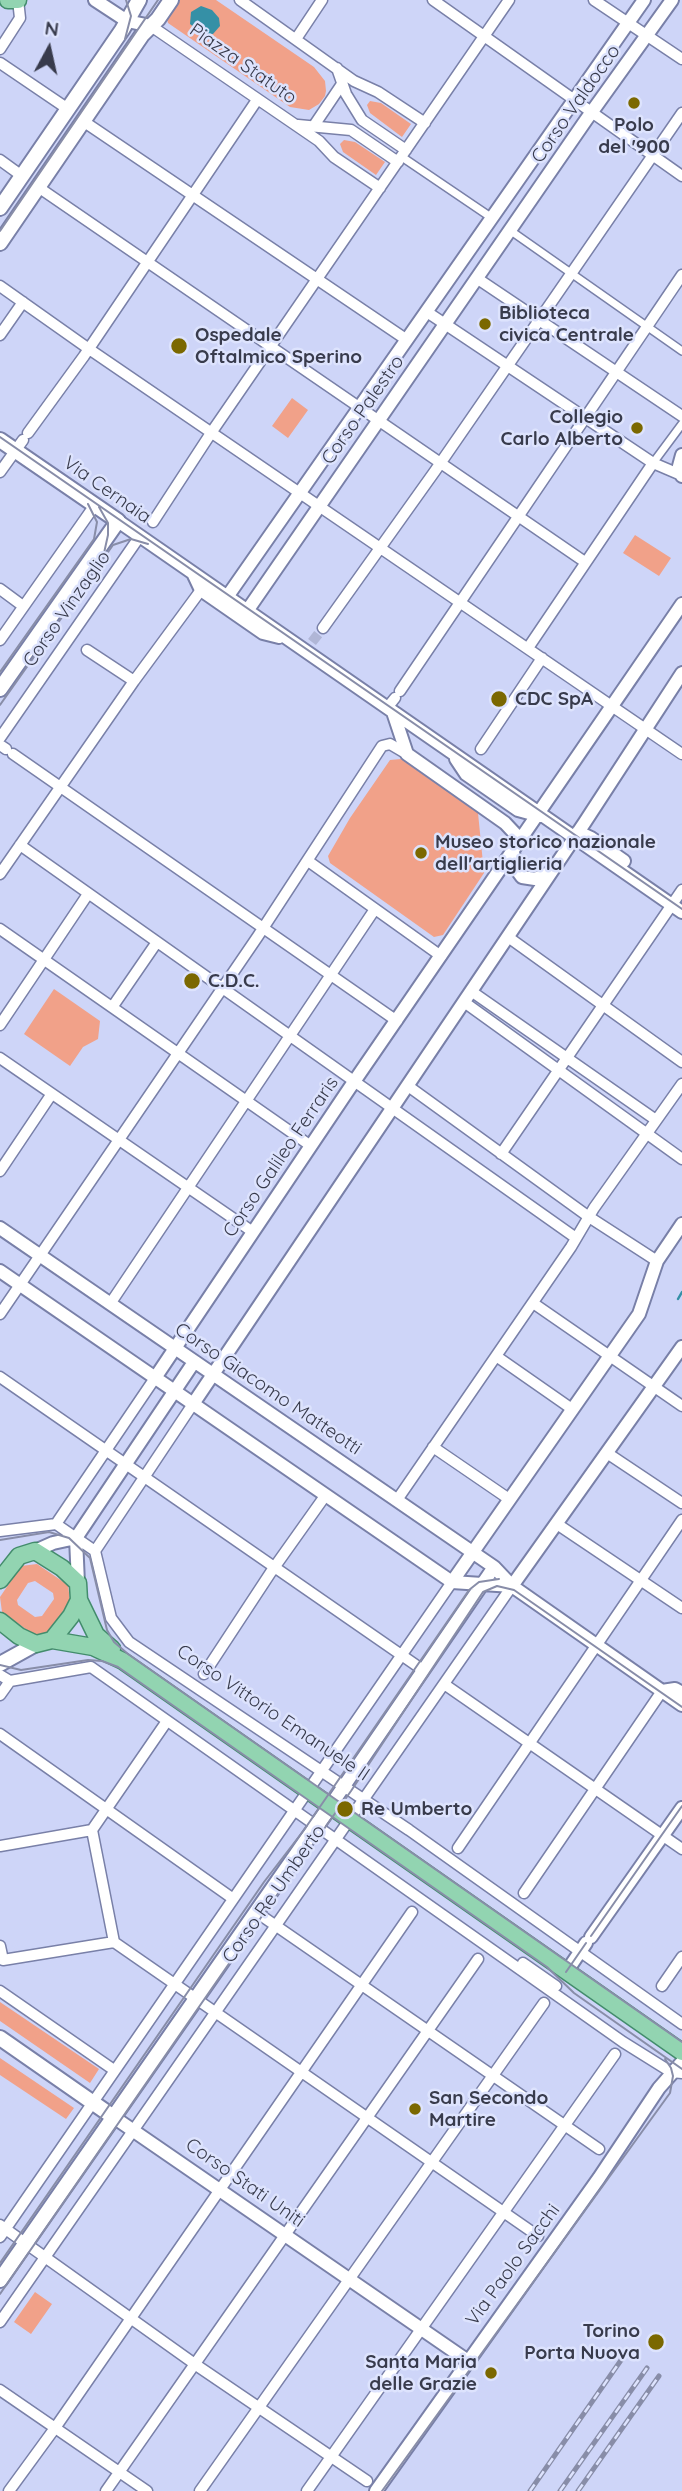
<!DOCTYPE html>
<style>
body{margin:0}
#map{position:relative;width:682px;height:2491px;overflow:hidden;background:#ced5f8;font-family:Quicksand,sans-serif}
canvas{display:block}
.north{position:absolute;left:14px;top:14px;width:70px;height:70px;-webkit-text-stroke:5px #dde3fd;paint-order:stroke;rotate:8deg;font-size:19px;font-weight:700;line-height:28px;text-align:center;color:#383b4c}
.north::after{content:'';display:block;margin:auto;width:24px;height:32px;background:#383b4c;clip-path:polygon(50% 0,100% 100%,50% 72%,0 100%)}
</style>
<div id="map">
<canvas width="682" height="2491"></canvas>
<div class="north">N</div>
</div>
<script>
const ctx = document.querySelector('canvas').getContext('2d');
ctx.lineJoin = 'round';
function paint(path, color) {
  ctx.fillStyle = color;
  ctx.fill(path, 'evenodd');
}
function shape(rows) {
  const path = new Path2D();
  for (const r of rows) {
    path.moveTo(r[0], r[1]);
    for (let i = 2; i < r.length; i += 2) path.lineTo(r[i], r[i + 1]);
  }
  return path;
}
function trace(path, color, width, dash) {
  ctx.strokeStyle = color;
  ctx.lineWidth = width;
  ctx.lineCap = dash ? 'butt' : 'round';
  ctx.setLineDash(dash || []);
  ctx.stroke(path);
}
function label(font, color, halo, rows, align = 'center') {
  ctx.font = font + ' Quicksand,sans-serif';
  ctx.lineWidth = 5;
  ctx.setLineDash([]);
  ctx.textBaseline = 'middle';
  ctx.strokeStyle = halo;
  ctx.fillStyle = color;
  for (const [text, x, y, turn = 0] of rows) {
    ctx.save();
    ctx.translate(x, y);
    ctx.rotate((+turn || 0) * Math.PI / 180);
    ctx.textAlign = isNaN(turn) ? turn : align;
    if (halo) ctx.strokeText(text, 0, 0);
    ctx.fillText(text, 0, 0);
    ctx.restore();
  }
}
paint(shape([
 [180,0,216,0,314,67,325,81,326,91,325,96,319,104,309,110,290,107,168,23,167,19],
 [370,101,381,103,411,124,402,137,370,113,367,105],
 [344,140,355,142,385,162,376,175,343,152,340,144],
 [292,398,308,410,288,438,272,426],
 [635,535,671,558,659,576,623,553],
 [401,759,478,813,484,873,443,935,434,937,330,863,328,856,350,818,390,760],
 [54,989,100,1021,98,1039,83,1047,70,1066,24,1034],
 [37,1564,68,1585,70,1601,49,1632,34,1635,2,1612,0,1597,21,1566],
 [35,1581,53,1593,54,1599,42,1616,35,1617,18,1605,17,1600,28,1583],
 [0,2002,99,2069,90,2083,0,2021],
 [0,2058,74,2108,66,2119,0,2075],
 [35,2292,52,2304,31,2334,14,2322]
]), '#f1a189');
paint(shape([
 [201,6,212,10,219,18,220,26,213,34,202,34,190,24,191,12]
]), '#3590a6');
trace(shape([
 [678,1299,682,1292]
]), '#3590a6', 2.5);
trace(shape([
 [312,642,323,628]
]), '#b0b6d6', 10, [10, 5]);
const pedestrian = shape([
 [402,157,492,218],
 [511,231,682,351],
 [653,463,682,424]
]);
const minor = shape([
 [240,0,354,81,378,92,425,123],
 [433,0,682,176],
 [594,0,682,59],
 [151,26,319,141,334,157,380,188],
 [296,39,322,0],
 [0,49,20,18,18,0],
 [0,63,68,109],
 [337,68,346,94,362,120,406,150],
 [83,121,407,340],
 [298,125,351,130,398,162],
 [313,127,342,84],
 [0,160,22,176],
 [38,187,585,562],
 [478,279,682,416],
 [0,286,89,349,682,754],
 [427,312,653,463,681,475],
 [0,335,23,302],
 [28,433,84,356,257,100],
 [0,472,23,440],
 [153,522,211,433,509,0],
 [0,589,23,606],
 [323,628,435,471,682,113],
 [0,640,95,505],
 [528,648,653,463],
 [87,650,134,681],
 [400,691,682,275],
 [387,708,395,698],
 [0,738,140,536],
 [0,745,6,749],
 [481,749,542,658],
 [13,754,397,1021],
 [20,845,576,1238],
 [308,861,441,956],
 [0,874,134,681,201,590],
 [0,929,311,1146],
 [508,937,682,1062],
 [471,991,656,1120],
 [464,1002,682,1159],
 [113,1006,157,942],
 [0,1025,88,894],
 [0,1058,253,1232],
 [408,1086,589,1217,657,1261],
 [501,1154,682,890],
 [0,1171,51,1095],
 [533,1303,682,1406],
 [110,1304,375,909],
 [0,1314,258,936,382,746,390,744,407,754],
 [496,1356,572,1409],
 [0,1377,423,1670],
 [433,1447,509,1499],
 [607,1453,682,1503],
 [397,1500,571,1247,594,1208,682,1084],
 [56,1524,155,1378],
 [557,1524,682,1608],
 [0,1531,56,1524,95,1551,111,1618,129,1642,409,1830,682,2024],
 [95,1551,193,1404],
 [204,1674,271,1572,325,1496],
 [0,1675,10,1681,91,1667,623,2042,671,2072,682,2073],
 [444,1684,682,1849],
 [0,1695,10,1681],
 [0,1734,232,1898],
 [92,1830,114,1942,538,2236],
 [92,1830,167,1721],
 [0,1846,92,1830],
 [458,1848,682,1520],
 [524,1893,662,1691],
 [256,1912,599,2149],
 [0,1946,3,1960],
 [3,1960,114,1942],
 [523,1963,556,1986],
 [662,1986,682,1957],
 [0,1991,114,2070],
 [0,2225,199,2367,367,2481],
 [0,2237,452,1582],
 [0,2322,512,1586],
 [0,2390,147,2491],
 [9,2491,55,2428,412,1912],
 [106,2491,478,1959],
 [200,2491,544,2003],
 [307,2491,615,2054]
]);
const tertiary = shape([
 [95,0,127,21,151,26],
 [682,455,679,466,682,476],
 [118,521,682,912],
 [193,573,201,590,263,633,279,637],
 [227,597,644,0],
 [247,611,586,120,672,0],
 [393,712,407,754,505,823,520,839],
 [456,759,466,774,518,810,540,816],
 [578,832,591,838,624,861],
 [513,850,514,866,522,877,535,879,549,873],
 [0,1228,494,1567,512,1586,682,1705],
 [0,1271,452,1582,512,1586],
 [155,1378,349,1089,682,604],
 [193,1404,585,822,682,673],
 [35,1551,53,1543,76,1538],
 [452,1582,639,1314,657,1261,682,1224],
 [78,1583,76,1538,194,1362],
 [512,1586,682,1347],
 [662,1691,675,1689,682,1693],
 [331,1805,494,1567],
 [591,1937,682,1808],
 [567,1971,586,1943],
 [112,2116,468,2361],
 [376,2491,599,2178,659,2088,682,2062]
]);
const secondary = shape([
 [0,208,122,30,139,0],
 [0,243,142,35,158,19,171,0],
 [0,440,118,521,0,689],
 [0,1664,36,1644],
 [0,2038,112,2116],
 [0,2280,331,1805]
]);
const primary = shape([
 [8,0,18,0],
 [0,1580,19,1556,35,1551,62,1568,78,1583,79,1600,71,1616,52,1640,36,1644,19,1636,0,1621],
 [79,1600,96,1635,112,1649],
 [52,1640,93,1647,123,1661,682,2052]
]);
trace(pedestrian, '#7980a8', 10);
trace(minor, '#7980a8', 13);
trace(tertiary, '#7980a8', 16);
trace(secondary, '#7980a8', 18);
trace(primary, '#438c6c', 19);
trace(pedestrian, '#fff', 7);
trace(minor, '#fff', 10);
trace(tertiary, '#fff', 12);
trace(secondary, '#fff', 14);
trace(primary, '#92d4b1', 16);
trace(shape([
 [125,39,131,16,126,0],
 [0,231,158,0],
 [0,437,682,909],
 [99,507,108,523,108,535,104,553],
 [0,672,94,539,97,522,88,504],
 [0,705,113,545,131,539,148,544],
 [0,1540,49,1532,69,1538,90,1558,107,1630,114,1642,128,1654,682,2042],
 [0,1665,21,1670,88,1660,102,1661,118,1667,547,1967,574,1993,682,2069],
 [591,1936,682,1806],
 [566,1972,586,1943],
 [0,2263,264,1882,304,1830,469,1590,479,1582,499,1579],
 [0,2294,262,1916,351,1791,483,1592,497,1586,514,1590,682,1707],
 [382,2491,670,2093,673,2076,671,2068,665,2059]
]), '#888da8', 2);
const rail = shape([
 [530,2491,626,2353],
 [560,2491,647,2368],
 [578,2491,659,2376]
]);
trace(rail, '#888da8', 5);
trace(rail, '#dde3fd', 2.5, [8]);
for (const [x, y, r, color] of [
 [634,103,7,"#7b6800"],
 [485,324,7,"#7b6800"],
 [179,346,9,"#7b6800"],
 [637,428,7,"#7b6800"],
 [499,699,9,"#7b6800"],
 [421,853,7,"#7b6800"],
 [192,981,9,"#7b6800"],
 [345,1809,9,"#7b6800"],
 [415,2109,7,"#7b6800"],
 [656,2342,9,"#7b6800"],
 [491,2373,7,"#7b6800"]
]) {
  const dot = new Path2D();
  dot.arc(x, y, r, 0, 2 * Math.PI);
  ctx.fillStyle = color;
  ctx.fill(dot);
  trace(dot, '#dde3fd', 2.5);
}
label('19px', '#383b4c', '#dde3fd', [
 ["Piazza Statuto",243,64,35],
 ["Corso Valdocco",576,104,-55],
 ["Corso Palestro",363,410,-55],
 ["Via Cernaia",107,490,35],
 ["Corso Vinzaglio",67,609,-55],
 ["Corso Galileo Ferraris",281,1157,-56],
 ["Corso Giacomo Matteotti",268,1389,34],
 ["Corso Vittorio Emanuele II",273,1713,34],
 ["Corso Re Umberto",274,1894,-55],
 ["Corso Stati Uniti",245,2183,35],
 ["Via Paolo Sacchi",513,2265,-54]
]);
label('bold 19px', '#383b4c', '#dde3fd', [
 ["Polo",634,125,"center"],
 ["del '900",634,147,"center"],
 ["Biblioteca",499,313],
 ["civica Centrale",499,335],
 ["Ospedale",195,335],
 ["Oftalmico Sperino",195,357],
 ["Collegio",623,417,"right"],
 ["Carlo Alberto",623,439,"right"],
 ["CDC SpA",515,699],
 ["Museo storico nazionale",435,842],
 ["dell'artiglieria",435,864],
 ["C.D.C.",208,981],
 ["Re Umberto",361,1809],
 ["San Secondo",429,2098],
 ["Martire",429,2120],
 ["Torino",640,2331,"right"],
 ["Porta Nuova",640,2353,"right"],
 ["Santa Maria",477,2362,"right"],
 ["delle Grazie",477,2384,"right"]
], 'left');
</script>
